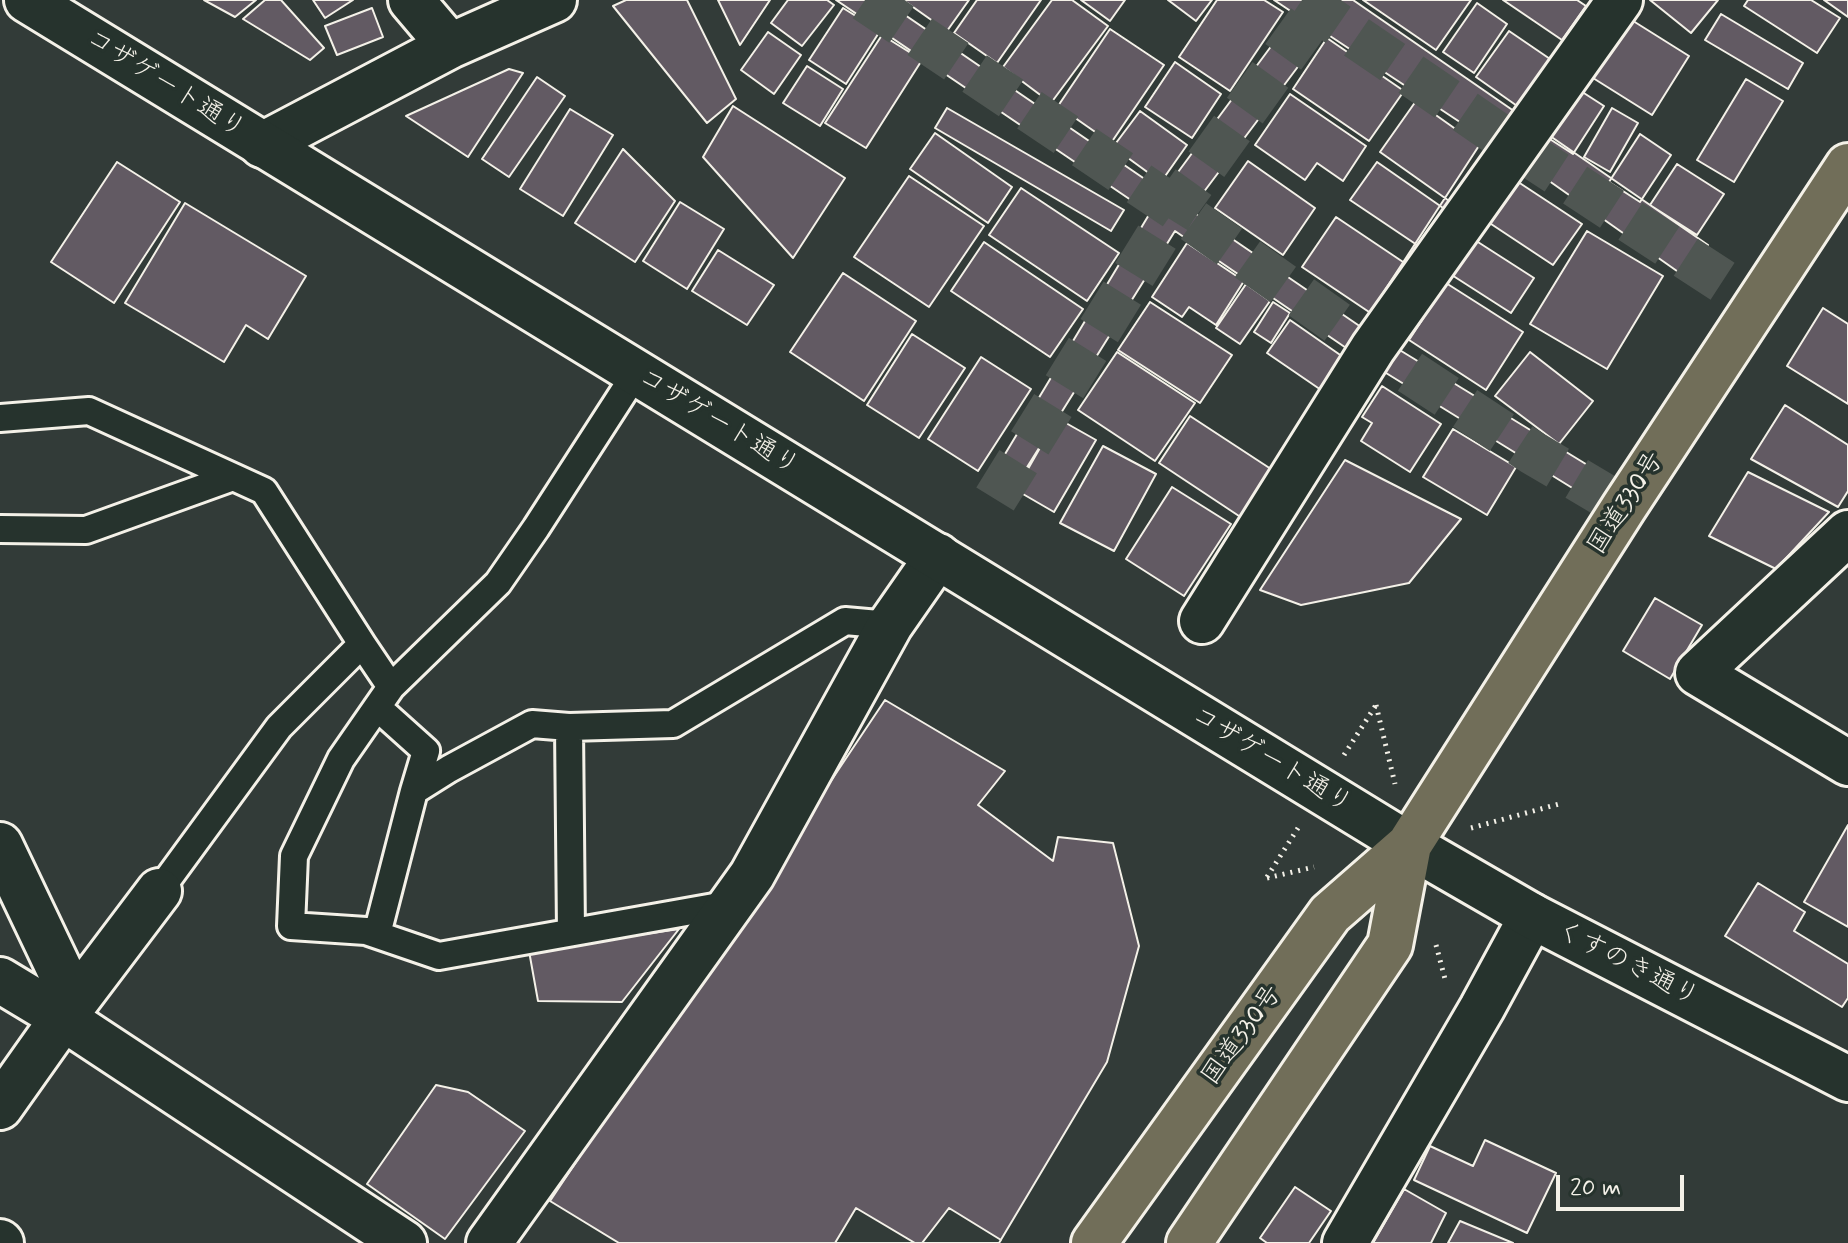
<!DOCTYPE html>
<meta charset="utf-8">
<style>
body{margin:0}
#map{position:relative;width:1848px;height:1243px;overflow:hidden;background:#323b38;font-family:Mynerve,sans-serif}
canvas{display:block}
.scale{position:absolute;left:1556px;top:1175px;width:128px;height:36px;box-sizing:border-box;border:4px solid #f4f1e8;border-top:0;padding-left:10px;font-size:24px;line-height:28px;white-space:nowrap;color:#f4f1e8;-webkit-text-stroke:6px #26332d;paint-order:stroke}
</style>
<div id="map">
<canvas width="1848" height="1243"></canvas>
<div class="scale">20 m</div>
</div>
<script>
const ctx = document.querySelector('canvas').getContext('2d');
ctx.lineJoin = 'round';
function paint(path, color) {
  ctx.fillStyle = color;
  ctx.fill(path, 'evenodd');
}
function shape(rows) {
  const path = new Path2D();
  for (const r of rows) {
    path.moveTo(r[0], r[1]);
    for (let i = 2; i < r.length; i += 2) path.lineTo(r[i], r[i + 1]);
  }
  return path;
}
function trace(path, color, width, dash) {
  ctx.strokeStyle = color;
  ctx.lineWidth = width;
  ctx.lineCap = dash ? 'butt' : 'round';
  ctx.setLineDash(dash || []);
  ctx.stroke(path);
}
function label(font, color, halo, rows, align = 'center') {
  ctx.font = font + ' Mynerve,"Klee One",sans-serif';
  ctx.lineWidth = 7;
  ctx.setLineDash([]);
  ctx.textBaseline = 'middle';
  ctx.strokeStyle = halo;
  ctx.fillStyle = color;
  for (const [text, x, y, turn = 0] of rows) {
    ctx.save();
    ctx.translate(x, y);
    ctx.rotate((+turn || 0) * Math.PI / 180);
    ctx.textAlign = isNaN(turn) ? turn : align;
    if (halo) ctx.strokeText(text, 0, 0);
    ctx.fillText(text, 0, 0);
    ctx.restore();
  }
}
const building = shape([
 [204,0,256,0,235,17,204,0],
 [265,0,281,0,324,48,310,60,243,19,265,0],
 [313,0,353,0,325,18,313,0],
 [626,0,687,0,736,99,707,123,613,6,626,0],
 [718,0,770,0,740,45,718,0],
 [788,0,827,0,834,5,802,46,771,23,788,0],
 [836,0,883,0,1361,327,1484,138,1324,32,1191,209,1164,191,1295,14,1274,0,1353,0,1708,245,1684,276,1518,159,1398,349,1625,488,1608,510,1352,352,1175,231,1009,496,987,484,1150,213,836,0],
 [903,0,969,0,947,31,903,0],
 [977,0,1041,0,997,63,954,33,977,0],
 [1052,0,1072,0,1108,26,1051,103,1003,67,1052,0],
 [1081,0,1125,0,1110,21,1081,0],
 [1168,0,1212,0,1196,21,1168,0],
 [1217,0,1264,0,1283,12,1230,91,1179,57,1217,0],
 [1363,0,1471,0,1436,50,1363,0],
 [1503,0,1577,0,1586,6,1562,40,1503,0],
 [1650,0,1718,0,1691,33,1650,0],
 [1748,0,1811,0,1840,18,1817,53,1744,6,1748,0],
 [1824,0,1848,0,1848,17,1824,0],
 [1477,3,1507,24,1474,73,1443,52,1477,3],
 [372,8,383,37,337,55,325,26,372,8],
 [843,8,880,31,846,84,809,60,843,8],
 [1622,14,1689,56,1652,115,1585,73,1622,14],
 [1721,14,1803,63,1788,89,1705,40,1721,14],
 [1110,29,1164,65,1111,143,1058,106,1110,29],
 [1509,31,1553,61,1520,108,1476,77,1509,31],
 [768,32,801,55,774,94,741,70,768,32],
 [882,35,922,60,866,148,825,123,882,35],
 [1327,38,1404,91,1369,141,1293,89,1327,38],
 [1175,62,1221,94,1192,138,1145,107,1175,62],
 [807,66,843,89,820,126,783,103,807,66],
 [509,69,523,73,468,157,406,116,509,69],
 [537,77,565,96,509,177,482,159,537,77],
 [1746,79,1783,101,1734,182,1697,160,1746,79],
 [1573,86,1604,106,1573,154,1542,134,1573,86],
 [1290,94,1366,146,1343,181,1317,163,1305,180,1255,145,1290,94],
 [1416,101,1488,152,1452,203,1380,152,1416,101],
 [733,106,845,178,793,258,703,157,733,106],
 [947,108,1124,210,1111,231,935,128,947,108],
 [1612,108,1638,123,1610,172,1584,157,1612,108],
 [570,109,613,135,563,216,520,189,570,109],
 [1140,111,1187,145,1161,182,1113,147,1140,111],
 [935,133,1012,187,988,223,910,169,935,133],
 [1640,134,1671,155,1640,202,1609,182,1640,134],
 [623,149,675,201,635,262,575,223,623,149],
 [1248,161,1315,208,1283,255,1215,208,1248,161],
 [117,162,180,202,114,303,51,262,117,162],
 [1377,162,1446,210,1420,247,1350,200,1377,162],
 [1677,164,1724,194,1697,235,1650,205,1677,164],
 [1506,174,1582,224,1553,265,1479,216,1506,174],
 [909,176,984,226,929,307,854,257,909,176],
 [1021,188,1119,253,1087,301,989,235,1021,188],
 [680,202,724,229,687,289,643,261,680,202],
 [185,203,306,276,268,339,246,325,224,362,125,303,185,203],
 [1336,217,1412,268,1378,318,1302,267,1336,217],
 [1587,231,1663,276,1607,369,1530,324,1587,231],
 [1467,235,1534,278,1511,313,1444,270,1467,235],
 [984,242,1083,309,1050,357,951,291,984,242],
 [1187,243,1244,281,1216,325,1189,307,1182,317,1152,297,1187,243],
 [718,250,774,285,747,325,692,291,718,250],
 [843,273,916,321,864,401,790,352,843,273],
 [1446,283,1523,332,1486,390,1409,340,1446,283],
 [1246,284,1270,301,1240,344,1216,328,1246,284],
 [1150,302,1232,355,1200,403,1118,350,1150,302],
 [1273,302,1290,313,1271,343,1254,332,1273,302],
 [1823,308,1848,324,1848,404,1787,366,1823,308],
 [1290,320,1346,359,1324,392,1267,353,1290,320],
 [912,334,965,368,919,438,867,405,912,334],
 [1117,352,1195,403,1155,461,1078,410,1117,352],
 [1530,352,1593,401,1559,444,1495,396,1530,352],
 [981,357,1031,389,978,471,928,439,981,357],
 [1382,386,1441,424,1410,472,1361,441,1372,423,1362,417,1382,386],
 [1785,405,1848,445,1848,491,1838,507,1751,459,1785,405],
 [1190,416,1274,471,1242,518,1159,463,1190,416],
 [1057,418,1096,440,1054,512,1016,490,1057,418],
 [1453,429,1516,467,1487,515,1423,477,1453,429],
 [1103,446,1156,474,1114,551,1060,523,1103,446],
 [1345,460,1461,519,1409,583,1301,605,1260,590,1345,460],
 [1748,472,1829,512,1776,569,1709,536,1748,472],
 [1172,487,1231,524,1184,596,1126,559,1172,487],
 [1655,598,1702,625,1670,679,1623,651,1655,598],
 [885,700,1005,771,978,805,1053,861,1058,837,1113,843,1139,946,1107,1062,999,1243,619,1243,550,1201,885,700],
 [1848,825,1848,927,1804,902,1848,825],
 [1758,883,1805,912,1794,931,1848,964,1848,998,1842,1007,1725,936,1758,883],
 [679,929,622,1002,538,1001,529,951,679,929],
 [436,1085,468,1092,525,1131,445,1239,367,1184,436,1085],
 [1485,1140,1556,1173,1527,1233,1414,1180,1430,1146,1473,1166,1485,1140],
 [1295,1187,1331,1211,1309,1243,1267,1243,1260,1238,1295,1187],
 [1404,1189,1446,1213,1431,1243,1373,1243,1404,1189],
 [856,1208,915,1243,835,1243,856,1208],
 [949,1208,1001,1240,999,1243,922,1243,949,1208],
 [1460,1221,1513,1243,1448,1243,1460,1221]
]);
paint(building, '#625a63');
trace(building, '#f4f1e8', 2);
trace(shape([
 [865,0,1175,208,1373,348,1533,453,1624,507],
 [1302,0,1515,146,1759,305],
 [995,499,1175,208,1324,0]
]), '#4f5652', 44, [44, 22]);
const lane = shape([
 [0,418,89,411,264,491,362,644,279,727,159,891],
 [0,529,86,530,233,477],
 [362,644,391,687,341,759,294,856,291,926,366,931,439,956,731,904],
 [391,687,498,583,536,528,636,373],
 [377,707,426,751,414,791],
 [569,727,673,724,845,621,890,625],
 [377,934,414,791,449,769,532,724,569,727,571,932]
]);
const street = shape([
 [411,0,450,46],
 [262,145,450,46,554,0],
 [1848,533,1698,673,1848,763],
 [1202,621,1373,348,1620,0],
 [0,845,62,975,63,1018],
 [0,980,63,1018,404,1243],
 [0,1107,63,1018,159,891],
 [0,1242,1,1243],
 [489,1243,752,875,890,625,938,556],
 [1345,1243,1482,1008,1532,916]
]);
const secondary = shape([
 [27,0,1409,845,1532,916,1848,1079]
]);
const highway = shape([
 [1094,1243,1330,914,1409,845,1624,507,1848,166],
 [1189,1243,1390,945,1409,845]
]);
trace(lane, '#f4f1e8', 32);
trace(street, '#f4f1e8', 50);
trace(secondary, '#f4f1e8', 50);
trace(highway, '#f4f1e8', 50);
trace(shape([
 [1376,705,1395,784],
 [1344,755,1376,705],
 [1471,828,1559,804],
 [1267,877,1298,828],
 [1267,878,1314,867],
 [1436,945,1445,979]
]), '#f4f1e8', 5, [2, 6]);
trace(lane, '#26332d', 26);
trace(street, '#26332d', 44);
trace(secondary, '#26332d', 44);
trace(highway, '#716e59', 44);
label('26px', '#f4f1e8', '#26332d', [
 ["コザゲート通り",165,85,32],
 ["コザゲート通り",718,423,31],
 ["国道330号",1627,504,-57],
 ["コザゲート通り",1271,761,31],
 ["くすのき通り",1627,965,27],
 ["国道330号",1243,1036,-54]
]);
</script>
